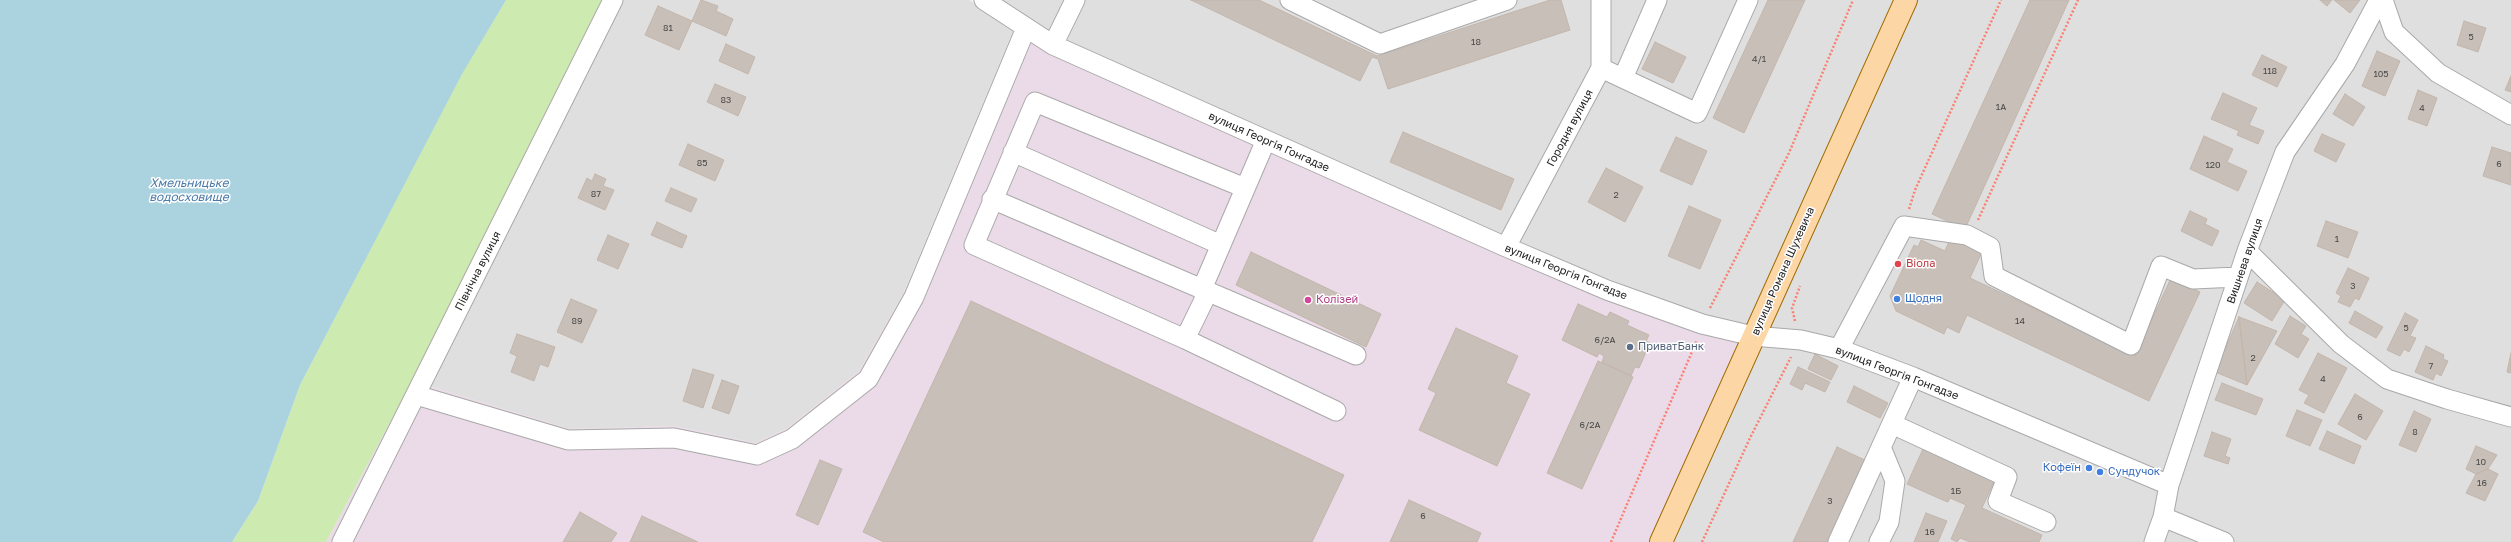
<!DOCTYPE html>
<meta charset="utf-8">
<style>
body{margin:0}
canvas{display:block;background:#f2efe9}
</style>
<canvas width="2511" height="542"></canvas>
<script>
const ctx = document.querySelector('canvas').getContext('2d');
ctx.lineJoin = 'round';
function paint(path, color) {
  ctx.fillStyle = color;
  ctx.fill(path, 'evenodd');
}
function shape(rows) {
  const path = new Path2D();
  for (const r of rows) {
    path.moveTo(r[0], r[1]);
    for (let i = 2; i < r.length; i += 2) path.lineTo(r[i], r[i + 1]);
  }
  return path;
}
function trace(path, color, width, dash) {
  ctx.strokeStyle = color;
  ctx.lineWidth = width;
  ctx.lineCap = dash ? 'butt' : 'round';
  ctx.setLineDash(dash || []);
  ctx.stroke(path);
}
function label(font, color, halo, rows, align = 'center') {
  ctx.font = font + ' "Golos Text",sans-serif';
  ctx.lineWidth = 3;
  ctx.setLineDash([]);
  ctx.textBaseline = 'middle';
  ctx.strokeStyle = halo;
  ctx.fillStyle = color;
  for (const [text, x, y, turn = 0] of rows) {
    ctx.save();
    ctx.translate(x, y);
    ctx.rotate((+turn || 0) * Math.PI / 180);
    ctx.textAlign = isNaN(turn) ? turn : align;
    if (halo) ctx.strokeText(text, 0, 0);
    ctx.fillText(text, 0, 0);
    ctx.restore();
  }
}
paint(shape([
 [603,0,969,0,1014,29,904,292,859,371,786,429,755,443,675,426,570,429,412,381],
 [999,0,1896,0,1748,326,1704,316,1509,240,1057,38],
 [1915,0,2511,0,2511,542,1671,542]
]), '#e0dfdf');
paint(shape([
 [1014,29,1741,342,1652,542,326,542,412,381,570,429,675,426,755,443,786,429,859,371,904,292]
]), '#ebdbe8');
paint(shape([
 [506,0,603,0,412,381,326,542,232,542,258,501,300,385,462,73]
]), '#cdebb0');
paint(shape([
 [0,0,506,0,462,74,300,385,258,501,232,542,0,542]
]), '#aad3df');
const building = shape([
 [701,0,718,6,716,11,733,19,726,36,692,21,701,0],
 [1191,0,1259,0,1377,56,1550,0,1561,0,1570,30,1388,89,1378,59,1372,57,1360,81,1191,0],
 [1768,0,1805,0,1744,133,1713,118,1768,0],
 [2030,0,2069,0,1965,229,1932,214,2030,0],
 [2320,0,2332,0,2327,6,2320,0],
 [2334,0,2360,0,2350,13,2334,0],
 [658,6,692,21,679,50,645,35,658,6],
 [2464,21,2486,28,2478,52,2457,45,2464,21],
 [1655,42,1686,57,1673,83,1642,69,1655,42],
 [726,44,755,57,748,74,719,61,726,44],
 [2377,51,2400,61,2385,96,2362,86,2377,51],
 [2262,55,2287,67,2277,87,2252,75,2262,55],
 [2511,76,2511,92,2505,90,2511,76],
 [715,84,746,97,738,116,707,102,715,84],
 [2418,90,2437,98,2427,126,2408,119,2418,90],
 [2223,93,2257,108,2249,125,2264,131,2258,144,2237,135,2239,131,2211,119,2223,93],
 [2345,94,2365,107,2353,126,2333,114,2345,94],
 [1403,132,1514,179,1501,210,1390,162,1403,132],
 [2322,134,2345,144,2336,162,2314,151,2322,134],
 [2204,136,2233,149,2227,162,2247,171,2238,191,2190,169,2204,136],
 [1676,137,1707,151,1692,185,1660,171,1676,137],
 [688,144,724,160,715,181,679,165,688,144],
 [2492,147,2511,153,2511,185,2483,176,2492,147],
 [1606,168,1643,187,1625,222,1588,202,1606,168],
 [595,174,606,179,603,186,614,190,605,210,578,198,587,178,592,181,595,174],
 [671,188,697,199,691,212,665,201,671,188],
 [1689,206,1721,220,1700,269,1668,256,1689,206],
 [2190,211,2207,219,2205,224,2219,231,2212,246,2181,231,2190,211],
 [2326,221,2358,232,2348,258,2317,246,2326,221],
 [657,222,687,236,682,248,651,235,657,222],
 [608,235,629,244,618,269,597,260,608,235],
 [1951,237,1982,252,1970,278,2135,356,2171,278,2200,292,2149,401,1967,315,1959,333,1947,327,1944,334,1896,311,1890,296,1914,245,1918,247,1921,240,1945,251,1951,237],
 [1251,252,1381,314,1366,347,1236,285,1251,252],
 [2348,268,2369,278,2359,300,2355,298,2350,307,2338,302,2341,296,2336,293,2348,268],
 [2257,282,2285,300,2272,321,2244,303,2257,282],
 [571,299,597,310,582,343,557,332,571,299],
 [971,301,1344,475,1312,542,884,542,863,532,971,301],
 [1578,304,1607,317,1610,312,1629,321,1627,325,1649,335,1646,341,1650,343,1639,368,1635,367,1631,376,1602,362,1604,356,1599,353,1597,357,1562,340,1578,304],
 [2355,311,2383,327,2376,338,2349,323,2355,311],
 [2405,313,2418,320,2410,336,2416,338,2409,352,2404,349,2400,356,2387,350,2405,313],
 [2290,316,2306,326,2301,334,2309,339,2298,358,2275,344,2290,316],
 [2239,317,2277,331,2247,385,2239,317],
 [2239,317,2247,385,2215,372,2239,317],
 [1456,328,1518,356,1506,383,1530,394,1497,466,1419,430,1436,393,1428,389,1456,328],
 [517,334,555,347,548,367,540,364,534,381,511,372,517,356,510,353,517,334],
 [2426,346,2444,355,2443,359,2448,361,2441,376,2436,373,2433,380,2415,372,2426,346],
 [2318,353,2347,368,2324,413,2304,403,2309,395,2299,390,2318,353],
 [2511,353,2511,373,2507,372,2511,353],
 [1815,354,1838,366,1831,380,1808,369,1815,354],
 [1598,361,1633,377,1582,489,1547,473,1598,361],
 [1798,367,1830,382,1825,392,1805,383,1802,390,1790,384,1798,367],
 [693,369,714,375,703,408,683,401,693,369],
 [722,380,739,386,729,414,712,408,722,380],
 [2222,383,2263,399,2256,415,2215,400,2222,383],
 [1854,386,1888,403,1880,418,1847,402,1854,386],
 [2355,394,2383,411,2366,440,2338,424,2355,394],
 [2297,410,2322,420,2310,446,2286,436,2297,410],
 [2414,411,2431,419,2416,452,2399,445,2414,411],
 [2327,431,2361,446,2354,464,2319,449,2327,431],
 [2212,432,2231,439,2225,456,2230,458,2228,464,2204,456,2212,432],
 [2476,446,2497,455,2488,469,2476,474,2466,469,2476,446],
 [1837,447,1867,461,1829,542,1793,542,1837,447],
 [1923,449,1994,481,1982,508,2042,535,2039,542,1970,542,1960,538,1957,542,1951,539,1966,505,1950,498,1948,502,1945,501,1907,484,1923,449],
 [820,460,842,469,818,525,796,515,820,460],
 [2488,469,2498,474,2485,501,2466,493,2476,474,2488,469],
 [1409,500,1481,533,1477,542,1390,542,1409,500],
 [580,512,617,533,611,542,563,542,580,512],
 [1926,513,1947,521,1938,542,1914,542,1926,513],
 [642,516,698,542,630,542,642,516]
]);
paint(building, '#c7bfb8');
trace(building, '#c4b6ab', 1);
const minor = shape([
 [984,0,1053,45,1506,247,1607,290,1702,324,1753,336,1801,340,1839,349,1913,377,2169,485],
 [1290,0,1380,44,1507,0],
 [2383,0,2394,32,2438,73,2511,115],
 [1053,45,1075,0],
 [1601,68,1697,113,1748,0],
 [1623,78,1657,0],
 [1013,152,1221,245],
 [1245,188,1035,102,974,245,1185,339,1336,411],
 [992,199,1356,355],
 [1506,247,1601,68,1601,0],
 [2247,251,2341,344,2387,379,2447,399,2511,417],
 [1185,339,1204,300,1205,282,1266,140],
 [1839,349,1904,226,1967,235,1990,247,1994,276,2131,345,2161,266,2193,279,2238,277],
 [416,395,568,440,674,438,757,455,792,439,868,379,914,297,1026,28],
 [1892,424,2007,477,1998,501,2046,522],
 [2163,517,2224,542],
 [342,542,613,0],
 [1838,542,1913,377],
 [1879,542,1889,522,1895,481,1881,447],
 [2154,542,2163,517,2169,485,2247,251,2285,152,2345,64,2379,0]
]);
const major = shape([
 [1661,542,1906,0]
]);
trace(minor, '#a9a9a9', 21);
trace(major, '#a06b00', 24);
trace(shape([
 [1909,209,1915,190,2001,0],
 [1978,220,2078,0],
 [1710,308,1789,153,1853,0],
 [1795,321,1792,308,1800,286],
 [1611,542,1697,340],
 [1702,542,1750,438,1791,357]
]), '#fa8072', 2.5, [2, 2]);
trace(minor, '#fff', 19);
trace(major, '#fcd6a4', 22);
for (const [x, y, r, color] of [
 [1898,264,4,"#e0444e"],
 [1897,299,4,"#3f7fe0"],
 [1308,300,4,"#d1479c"],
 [1630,347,4,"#5c6f8a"],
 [2089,468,4,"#3f7fe0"],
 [2100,472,4,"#3f7fe0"]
]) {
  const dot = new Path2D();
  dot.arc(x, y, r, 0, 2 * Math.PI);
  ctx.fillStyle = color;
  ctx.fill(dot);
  trace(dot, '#fff', 1.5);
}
label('9px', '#4b4948', null, [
 ["81",668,28],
 ["5",2471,37],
 ["18",1476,42],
 ["4/1",1759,59],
 ["118",2270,71],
 ["105",2381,74],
 ["83",726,100],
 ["1А",2001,107],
 ["4",2422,108],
 ["85",702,163],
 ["6",2499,164],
 ["120",2213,165],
 ["87",596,194],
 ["2",1616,195],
 ["1",2337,239],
 ["3",2353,286],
 ["89",577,321],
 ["14",2020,321],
 ["5",2406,328],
 ["6/2A",1605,340],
 ["2",2253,358],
 ["7",2431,366],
 ["4",2323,379],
 ["6",2360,417],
 ["6/2A",1590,425],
 ["8",2415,432],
 ["10",2481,462],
 ["16",2482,483],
 ["1Б",1956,491],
 ["3",1830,501],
 ["6",1423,516],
 ["16",1930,532]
]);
label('11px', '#222', '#fff', [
 ["Городня вулиця",1570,128,-62],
 ["вулиця Георгія Гонгадзе",1269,142,24],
 ["Вишнева вулиця",2245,261,-71],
 ["Північна вулиця",478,271,-63],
 ["вулиця Романа Шухевича",1783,271,-66],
 ["вулиця Георгія Гонгадзе",1566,272,22],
 ["вулиця Георгія Гонгадзе",1897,373,21]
]);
label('11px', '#be3a42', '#fff', [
 ["Віола",1906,264]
], 'left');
label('11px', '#366cbe', '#fff', [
 ["Щодня",1905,299],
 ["Кофеїн",2081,468,"right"],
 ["Сундучок",2108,472]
], 'left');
label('11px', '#b23c85', '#fff', [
 ["Колізей",1316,300]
], 'left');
label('11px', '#4e5e75', '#fff', [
 ["ПриватБанк",1638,347]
], 'left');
label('italic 12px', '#4a7aab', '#fff', [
 ["Хмельницьке",189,183],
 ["водосховище",189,197]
]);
</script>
